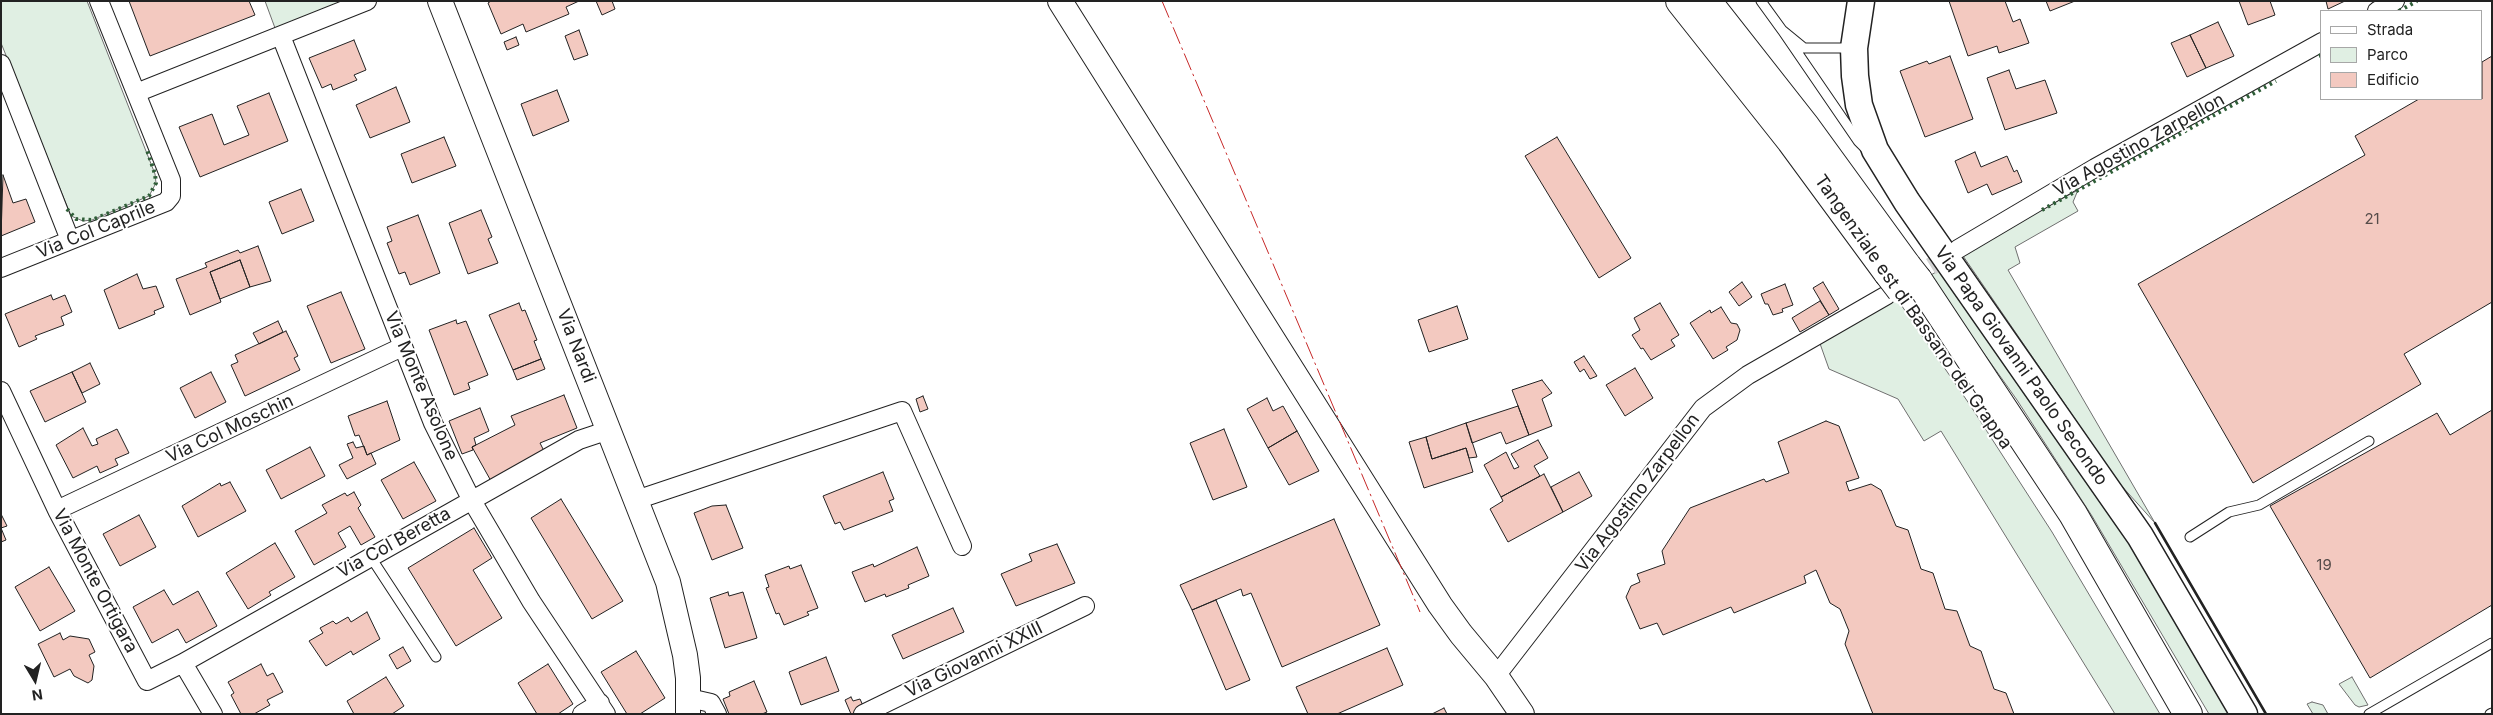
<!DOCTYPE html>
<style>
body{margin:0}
#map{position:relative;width:2493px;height:715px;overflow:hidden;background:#fff;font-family:Inter,sans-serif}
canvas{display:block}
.frame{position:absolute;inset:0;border:2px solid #222;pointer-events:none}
.legend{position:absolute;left:2320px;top:10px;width:162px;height:90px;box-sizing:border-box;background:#fff;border:1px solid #a7a7a7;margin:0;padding:6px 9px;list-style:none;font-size:15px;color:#222}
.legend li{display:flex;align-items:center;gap:10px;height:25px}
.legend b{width:25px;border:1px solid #a7a7a7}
.north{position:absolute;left:10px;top:655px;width:50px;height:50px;-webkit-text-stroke:4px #fff;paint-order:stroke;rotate:171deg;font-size:14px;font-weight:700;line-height:20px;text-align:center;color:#222}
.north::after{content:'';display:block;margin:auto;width:18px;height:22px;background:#222;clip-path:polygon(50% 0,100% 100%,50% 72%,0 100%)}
</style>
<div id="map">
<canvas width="2493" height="715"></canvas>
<div class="frame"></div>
<ul class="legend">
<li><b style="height:6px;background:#fff"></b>Strada</li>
<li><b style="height:14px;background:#e0efe3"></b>Parco</li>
<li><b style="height:14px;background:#f3c9c0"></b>Edificio</li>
</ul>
<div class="north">N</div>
</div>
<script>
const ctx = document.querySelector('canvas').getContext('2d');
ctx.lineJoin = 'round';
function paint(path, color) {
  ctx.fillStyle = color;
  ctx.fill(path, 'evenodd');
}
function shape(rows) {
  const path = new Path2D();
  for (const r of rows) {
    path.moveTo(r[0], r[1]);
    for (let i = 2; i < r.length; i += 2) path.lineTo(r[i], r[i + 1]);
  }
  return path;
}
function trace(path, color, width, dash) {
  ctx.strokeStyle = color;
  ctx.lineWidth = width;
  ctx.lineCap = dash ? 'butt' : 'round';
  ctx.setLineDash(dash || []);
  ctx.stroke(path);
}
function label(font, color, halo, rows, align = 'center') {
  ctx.font = font + ' Inter,sans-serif';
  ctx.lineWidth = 4;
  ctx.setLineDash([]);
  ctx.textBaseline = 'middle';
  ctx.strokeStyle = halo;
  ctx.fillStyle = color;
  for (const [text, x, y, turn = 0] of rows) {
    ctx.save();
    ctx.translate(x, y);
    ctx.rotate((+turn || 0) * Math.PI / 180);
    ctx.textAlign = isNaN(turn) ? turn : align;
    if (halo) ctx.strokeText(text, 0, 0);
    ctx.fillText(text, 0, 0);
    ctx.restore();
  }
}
const green = shape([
 [1,1,87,1,155,174,156,183,149,196,92,220,83,221,71,216,1,43,1,1],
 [265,1,348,1,275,28,265,1],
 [2078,190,2073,202,2078,211,2015,247,2020,263,2008,270,2155,523,2119,483,1961,253,2078,190],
 [1945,267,2096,487,2232,714,2209,714,2092,516,2017,400,1929,276,1945,267],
 [1895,296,1970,405,2052,532,2160,714,2115,714,1941,431,1924,441,1898,399,1829,369,1818,338,1895,296],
 [2352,677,2368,705,2359,707,2355,705,2339,684,2352,677],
 [2312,702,2323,705,2328,714,2313,714,2307,704,2312,702]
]);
paint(green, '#e0efe3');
trace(green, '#6f6f6f', 1);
const building = shape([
 [129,1,249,1,255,15,150,56,129,1],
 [491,1,579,1,566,7,569,14,526,32,523,24,501,34,488,3,491,1],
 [596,1,612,1,615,9,602,15,596,1],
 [1949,1,2005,1,2013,22,2020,19,2029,43,1999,53,1997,46,1968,56,1949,1],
 [2046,1,2075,1,2050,11,2046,1],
 [2239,1,2270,1,2275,15,2248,25,2239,1],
 [2326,1,2345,1,2328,9,2326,1],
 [2218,22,2234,56,2206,68,2190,35,2218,22],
 [579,30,588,55,574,60,565,36,579,30],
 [2190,35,2206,68,2187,77,2171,43,2190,35],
 [516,37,519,45,507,50,504,42,516,37],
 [354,40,366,70,354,75,357,80,333,90,331,84,322,88,309,58,354,40],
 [1950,56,1973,119,1925,137,1900,71,1927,61,1929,64,1950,56],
 [2492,56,2492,302,2404,354,2421,384,2253,483,2138,284,2365,155,2355,136,2419,99,2482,99,2482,62,2492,56],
 [2009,70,2016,89,2045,80,2057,113,2005,130,1987,78,2009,70],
 [396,87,410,122,370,138,356,105,396,87],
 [557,90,569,121,533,136,521,104,557,90],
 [269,93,288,141,200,177,179,127,212,114,224,145,249,135,237,106,269,93],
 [444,137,456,166,412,183,401,154,444,137],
 [1557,137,1631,258,1599,278,1525,156,1557,137],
 [1975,152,1981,167,2007,156,2014,172,2017,170,2022,182,1992,195,1987,184,1968,193,1955,161,1975,152],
 [3,175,13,203,26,199,35,222,1,236,3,175],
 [301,189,314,221,282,234,269,202,301,189],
 [481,210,492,237,488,239,498,263,468,274,449,223,481,210],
 [418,215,440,273,410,285,405,272,399,274,387,243,392,241,387,227,418,215],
 [258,246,271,281,250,287,240,260,210,272,221,302,190,315,176,279,207,267,205,263,238,250,240,253,258,246],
 [240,260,250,287,220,299,210,272,240,260],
 [137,274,143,289,156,286,164,307,154,311,155,314,119,329,104,290,137,274],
 [1742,282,1752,297,1739,306,1729,292,1742,282],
 [1823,282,1839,309,1829,315,1813,288,1823,282],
 [1785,284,1793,305,1782,309,1783,312,1773,315,1768,304,1765,304,1761,294,1785,284],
 [341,292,365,349,331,363,307,306,341,292],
 [51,295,53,300,65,295,72,312,61,317,64,325,35,336,37,339,19,347,5,314,51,295],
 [1820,301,1829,315,1800,332,1792,318,1820,301],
 [519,303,522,311,525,310,537,340,534,341,541,359,513,370,489,315,519,303],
 [1660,303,1679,335,1671,340,1675,346,1651,360,1643,348,1641,349,1632,335,1640,330,1634,318,1660,303],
 [1457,306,1468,339,1429,352,1418,320,1457,306],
 [1721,307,1731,323,1737,324,1740,330,1737,340,1726,347,1728,350,1713,359,1690,323,1710,310,1711,313,1721,307],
 [456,320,457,324,466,321,488,375,468,383,470,389,454,395,429,330,456,320],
 [278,321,283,332,259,344,253,333,278,321],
 [286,331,298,356,294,358,300,370,245,396,231,365,238,362,235,355,286,331],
 [1584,356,1597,376,1590,379,1584,369,1580,372,1574,362,1584,356],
 [541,359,545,369,517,380,513,370,541,359],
 [90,363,100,384,82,393,72,372,90,363],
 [1635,368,1653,398,1625,416,1606,385,1635,368],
 [72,372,86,402,45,422,30,391,72,372],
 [211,372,226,402,195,418,180,388,211,372],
 [1542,380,1552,393,1542,399,1552,426,1529,435,1512,390,1542,380],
 [564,395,577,428,540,443,544,451,491,481,472,447,515,425,511,416,564,395],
 [923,396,928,409,920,412,916,399,923,396],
 [1267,398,1273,411,1283,406,1297,431,1268,448,1247,409,1267,398],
 [387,401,400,440,367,455,359,435,355,436,348,416,387,401],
 [1518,406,1529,435,1506,444,1501,432,1472,443,1466,423,1518,406],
 [480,408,489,431,474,438,476,445,472,447,473,450,462,454,449,421,480,408],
 [2492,410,2492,605,2370,678,2270,506,2437,413,2450,435,2492,410],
 [1826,421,1839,426,1859,478,1846,482,1849,491,1871,484,1881,490,1896,526,1908,530,1921,569,1933,573,1945,609,1957,611,1970,646,1981,651,1994,689,2006,693,2014,714,1873,714,1845,644,1849,631,1840,609,1830,603,1816,570,1804,576,1806,583,1734,613,1731,607,1663,635,1657,623,1640,629,1626,597,1631,586,1640,582,1637,574,1665,564,1662,551,1690,508,1764,479,1766,482,1789,473,1778,442,1826,421],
 [1466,423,1477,457,1469,458,1466,448,1432,459,1426,437,1466,423],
 [83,428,92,446,98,444,96,439,117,429,129,453,115,459,118,465,100,473,97,466,73,478,56,445,83,428],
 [1224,429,1247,487,1213,500,1190,443,1224,429],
 [1297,431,1319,471,1289,485,1268,448,1297,431],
 [1426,437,1432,459,1466,448,1473,472,1424,488,1409,442,1426,437],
 [1538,440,1548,458,1534,466,1540,476,1501,497,1484,465,1506,452,1514,469,1519,467,1511,454,1538,440],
 [353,442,356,448,364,446,367,455,371,453,376,464,347,479,339,465,353,458,347,444,353,442],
 [310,447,325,476,281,499,266,470,310,447],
 [414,462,436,501,403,519,381,480,414,462],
 [883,472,894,499,889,501,893,511,844,530,840,522,835,524,823,496,883,472],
 [1579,472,1592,496,1563,512,1551,487,1579,472],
 [1544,474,1563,512,1508,542,1490,509,1503,501,1501,497,1544,474],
 [230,482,246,511,198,537,182,506,220,483,221,486,230,482],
 [354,492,361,505,358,508,375,537,361,545,350,526,338,533,346,547,314,565,295,531,327,513,322,505,345,493,347,496,354,492],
 [561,499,623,601,592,619,531,518,561,499],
 [726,505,743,548,712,560,694,513,712,506,726,505],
 [1,514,7,526,1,528,6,540,1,542,1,514],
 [139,515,156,547,120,566,103,534,139,515],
 [1334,519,1380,625,1282,667,1251,593,1243,596,1241,589,1192,610,1180,585,1334,519],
 [474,528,492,558,473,570,502,618,456,646,408,568,474,528],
 [275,543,295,577,269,592,271,595,248,609,226,573,275,543],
 [1057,544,1075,583,1016,606,1001,574,1032,561,1029,554,1057,544],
 [917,547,929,576,908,585,909,588,886,597,885,594,865,602,852,572,873,564,874,567,917,547],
 [801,565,818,608,807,612,809,615,784,625,779,613,776,614,766,588,769,587,765,575,789,566,790,569,801,565],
 [49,567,75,611,40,631,15,587,49,567],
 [164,590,173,605,198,591,217,626,186,643,178,629,152,643,133,607,164,590],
 [728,592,729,596,743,592,757,638,725,648,710,598,728,592],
 [1216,600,1250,680,1226,690,1192,610,1216,600],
 [953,608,964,632,903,659,892,635,953,608],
 [367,612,380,639,353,655,351,651,326,666,309,641,323,633,320,628,333,621,336,624,348,617,351,622,367,612],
 [60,633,63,640,70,636,89,639,95,652,89,655,94,666,92,680,88,683,74,676,70,669,54,677,38,644,60,633],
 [403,647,411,661,397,669,389,655,403,647],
 [1387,648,1403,685,1337,714,1308,714,1296,687,1387,648],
 [636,651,665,698,640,714,627,714,601,672,636,651],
 [826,657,839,691,801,705,789,672,826,657],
 [261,664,267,676,273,673,283,692,267,700,270,705,254,714,241,714,231,695,234,693,228,682,261,664],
 [548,664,573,704,558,714,537,714,518,683,548,664],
 [386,677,404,706,392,714,354,714,347,701,386,677],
 [754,681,767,712,762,714,729,714,723,699,730,696,729,692,754,681],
 [851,697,853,701,860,699,865,710,851,714,845,700,851,697],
 [1444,708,1447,714,1432,714,1444,708]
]);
paint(building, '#f3c9c0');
trace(building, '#222', 1);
trace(shape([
 [1908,281,1954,252]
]), '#d3d3d3', 18, [18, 9]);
const lane = shape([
 [1761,1,1782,30,1804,48,1852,48],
 [1782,30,1858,141,1867,150],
 [2190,537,2229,512,2259,505,2369,441],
 [370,556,436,657],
 [2369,714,2492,643],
 [2490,714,2492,713]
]);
const street = shape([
 [2377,11,2395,1],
 [281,36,433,423,471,499,531,601,606,714],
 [1,64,70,240],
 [136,93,367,1],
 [1958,249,2095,168,2322,42],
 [1,268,166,202,171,196,171,180,99,1],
 [1,391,57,510,147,681,183,663,213,714],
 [636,500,902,411,962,546],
 [57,510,402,347],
 [183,663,579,440,609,430],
 [1496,676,1703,408,1748,375,1887,295],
 [689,698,711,703,717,714],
 [582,714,600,703],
 [863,714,1085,606]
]);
const secondary = shape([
 [440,1,668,582,685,655,688,678,688,714],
 [1060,1,1440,605,1461,634,1496,676,1522,714]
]);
const primary = shape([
 [1861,1,1854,48,1855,76,1859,105,1875,150,1907,202,2140,536,2244,714]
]);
const highway = shape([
 [1680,1,1791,141,1888,273],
 [1707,1,1806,127,1907,266],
 [1918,280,2073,514,2188,714]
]);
trace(lane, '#222', 11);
trace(street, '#222', 20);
trace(secondary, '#222', 26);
trace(primary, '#222', 29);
trace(highway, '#222', 30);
trace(lane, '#fff', 9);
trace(street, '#fff', 18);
trace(secondary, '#fff', 24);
trace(primary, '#fff', 26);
trace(highway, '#fff', 28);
const highwayBridge = shape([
 [1907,266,1918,280],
 [1888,273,1901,290]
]);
trace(highwayBridge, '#222', 30, []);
trace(highwayBridge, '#fff', 28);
trace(shape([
 [2399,11,2417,1],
 [2319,56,2322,55],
 [67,209,76,219,92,220,149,196,156,183,155,174,147,150],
 [2042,210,2276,81]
]), '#2f5e38', 4, [2.5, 4]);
trace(shape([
 [2155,523,2266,714]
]), '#222', 2.5);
trace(shape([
 [1162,1,1420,612]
]), '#c62828', 1, [18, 4, 2.5, 4]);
label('15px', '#564c4a', null, [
 ["21",2372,219],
 ["19",2324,565]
]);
label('18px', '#222', '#fff', [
 ["Via Agostino Zarpellon",2139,145,-29],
 ["Via Col Caprile",96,230,-22],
 ["Tangenziale est di Bassano del Grappa",1913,312,55],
 ["Via Nardi",576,346,69],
 ["Via Papa Giovanni Paolo Secondo",2021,366,55],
 ["Via Monte Asolone",421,386,67],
 ["Via Col Moschin",230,429,-25],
 ["Via Agostino Zarpellon",1638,493,-53],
 ["Via Col Beretta",394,543,-29],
 ["Via Monte Ortigara",95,581,62],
 ["Via Giovanni XXIII",974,660,-26]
]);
</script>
